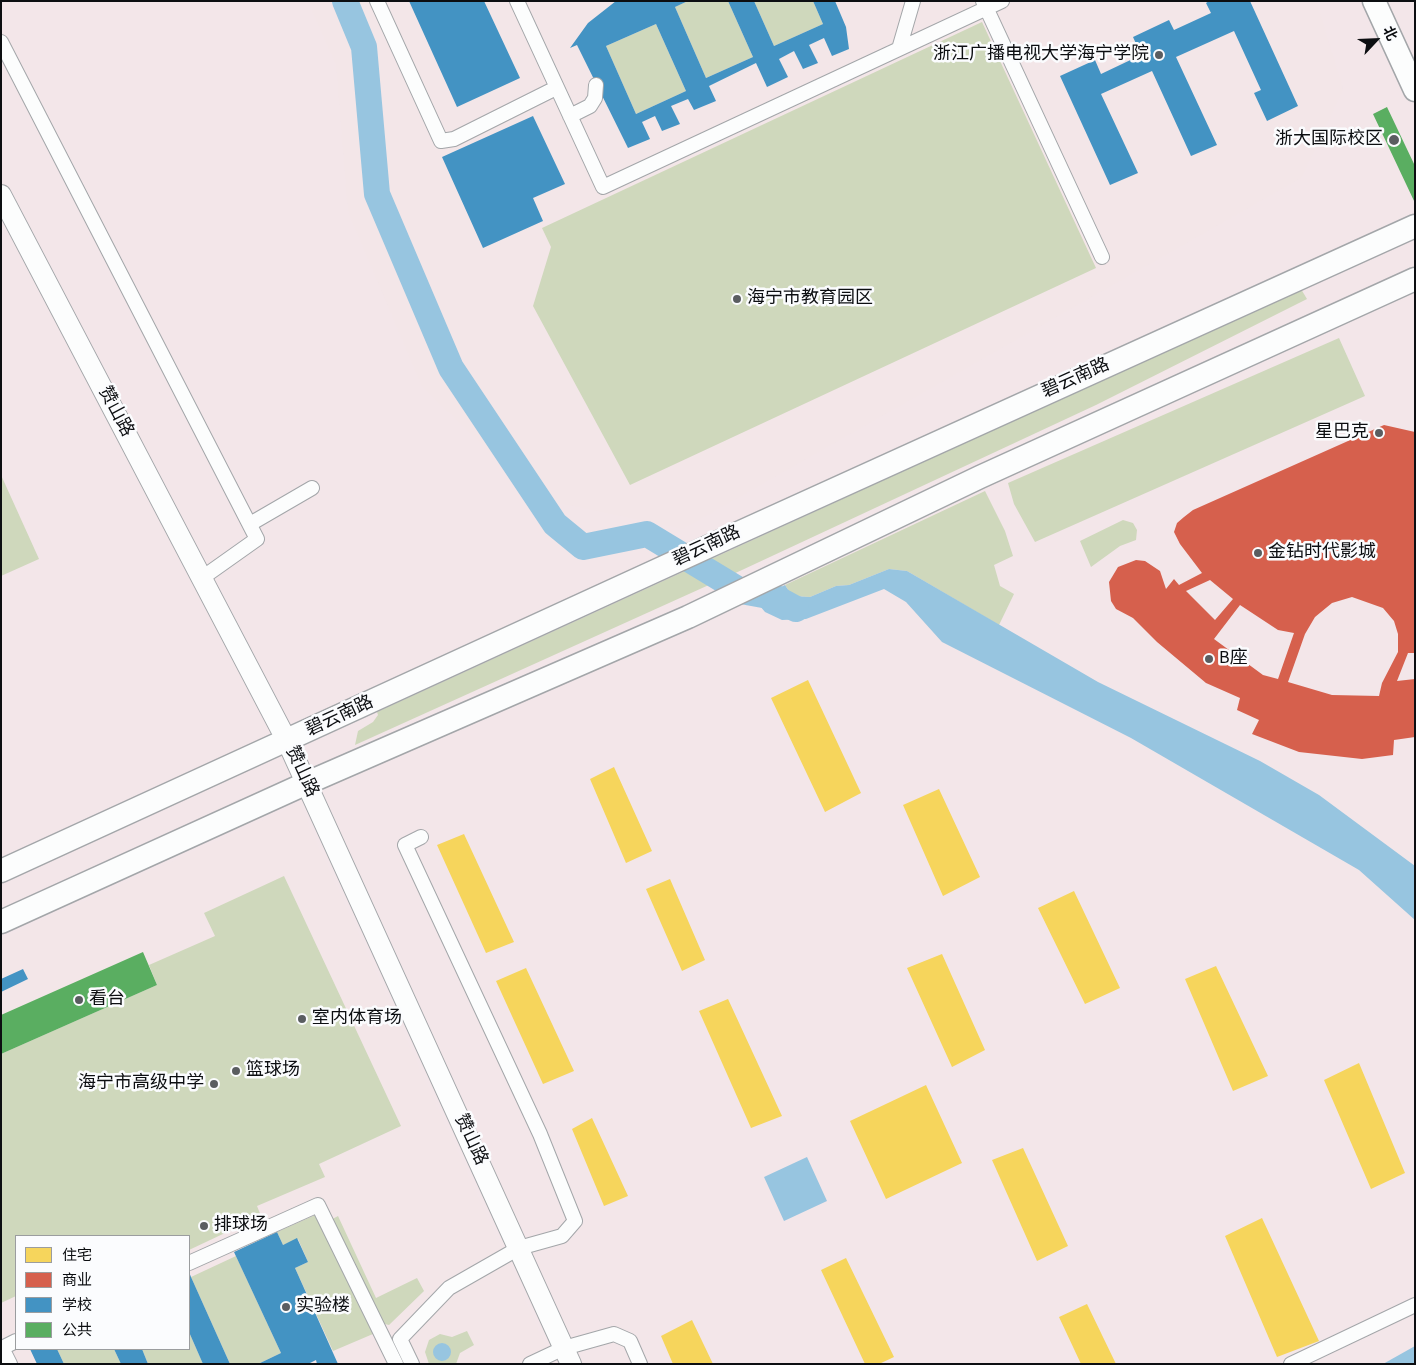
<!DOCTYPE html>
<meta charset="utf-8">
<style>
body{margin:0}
#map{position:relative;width:1416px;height:1365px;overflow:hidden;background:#ecf0f4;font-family:"Source Sans 3","Noto Sans SC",sans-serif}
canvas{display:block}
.frame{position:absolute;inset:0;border:2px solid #0c0e11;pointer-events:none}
.legend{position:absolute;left:15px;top:1235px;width:175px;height:115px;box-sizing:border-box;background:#fbfcfe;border:1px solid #9b9d9f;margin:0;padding:6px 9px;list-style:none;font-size:15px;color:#0c0e11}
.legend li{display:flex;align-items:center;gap:10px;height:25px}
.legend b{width:25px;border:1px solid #9b9d9f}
.north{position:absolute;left:1351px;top:15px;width:50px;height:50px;-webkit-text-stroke:4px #fbfcfe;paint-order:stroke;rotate:65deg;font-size:14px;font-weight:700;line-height:20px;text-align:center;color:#0c0e11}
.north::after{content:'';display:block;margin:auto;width:18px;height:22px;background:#0c0e11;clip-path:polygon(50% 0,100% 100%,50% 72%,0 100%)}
</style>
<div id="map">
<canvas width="1416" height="1365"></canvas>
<div class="frame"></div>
<ul class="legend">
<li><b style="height:14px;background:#f6d55c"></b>住宅</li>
<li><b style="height:14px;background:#d6604d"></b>商业</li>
<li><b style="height:14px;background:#4393c3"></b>学校</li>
<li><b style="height:14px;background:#5aae61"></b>公共</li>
</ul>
<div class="north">北</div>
</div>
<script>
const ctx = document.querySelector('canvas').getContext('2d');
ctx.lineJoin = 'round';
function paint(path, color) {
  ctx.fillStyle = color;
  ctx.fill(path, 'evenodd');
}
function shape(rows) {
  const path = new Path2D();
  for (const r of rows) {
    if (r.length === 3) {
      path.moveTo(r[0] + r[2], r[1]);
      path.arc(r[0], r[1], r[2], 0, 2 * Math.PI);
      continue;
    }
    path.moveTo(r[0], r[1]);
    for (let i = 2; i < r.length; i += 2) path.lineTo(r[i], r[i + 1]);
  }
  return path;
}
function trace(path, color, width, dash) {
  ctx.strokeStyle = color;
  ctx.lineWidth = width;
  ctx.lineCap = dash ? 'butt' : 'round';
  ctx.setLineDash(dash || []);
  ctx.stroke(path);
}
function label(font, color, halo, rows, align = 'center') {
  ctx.font = font + ' "Source Sans 3","Noto Sans SC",sans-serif';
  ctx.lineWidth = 5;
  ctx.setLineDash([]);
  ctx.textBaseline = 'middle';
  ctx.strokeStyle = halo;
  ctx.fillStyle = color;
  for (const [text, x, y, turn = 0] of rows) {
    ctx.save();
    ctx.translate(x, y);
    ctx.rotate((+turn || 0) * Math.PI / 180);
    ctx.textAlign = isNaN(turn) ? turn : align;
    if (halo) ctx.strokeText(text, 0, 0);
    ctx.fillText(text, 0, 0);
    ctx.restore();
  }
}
paint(shape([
 [1,1,1415,1,1415,1364,1,1364],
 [16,1236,189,1236,189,1349,16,1349]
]), '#f3e6e9');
paint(shape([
 [308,1,1316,1,1343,89,1301,178,683,529,539,499,422,386,348,211,336,64],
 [299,804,554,1364,1,1364,1,939],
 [16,1236,189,1236,189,1349,16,1349]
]), '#f3e6e8');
paint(shape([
 [688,1,728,1,753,57,706,78,675,7],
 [754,1,813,1,823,24,774,46],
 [982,22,1096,268,630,485,533,306,551,247,542,228],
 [656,24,686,91,636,114,606,46],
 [1301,289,1307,299,1096,405,742,570,355,745,358,731,373,722,378,715,377,712],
 [1339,338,1365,396,1035,542,1014,504,1008,483],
 [1,475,39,559,1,576],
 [985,491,1005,531,1013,556,994,565,1000,586,1014,594,999,625,907,571,889,569,849,585,836,586,810,597,792,596,785,585],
 [1123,520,1133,523,1137,530,1136,540,1120,546,1091,567,1080,541],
 [284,876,401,1126,319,1164,325,1177,257,1206,261,1216,189,1250,189,1236,16,1236,16,1296,1,1303,1,1054,157,985,149,965,215,936,204,913],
 [322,1212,327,1222,338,1216,376,1298,417,1278,424,1291,389,1325,376,1322,380,1331,333,1351,295,1268,308,1262,298,1239,283,1245,277,1232],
 [236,1256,281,1353,258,1364,230,1364,191,1277],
 [467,1331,474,1345,460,1353,456,1364,429,1364,425,1352,429,1340,440,1334,452,1337],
 [189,1332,203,1364,148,1364,142,1349,189,1349],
 [57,1349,114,1349,121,1364,64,1364]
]), '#cfd8bc');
paint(shape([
 [889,569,907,571,1098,682,1260,761,1319,795,1415,866,1415,920,1359,870,1131,738,942,642,906,602,884,589,806,619,782,620,765,612,755,600,785,585,792,596,810,597,836,586,849,585],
 [807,1157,827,1201,784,1221,764,1177],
 [442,1352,9],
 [1415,1346,1415,1364,1383,1364]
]), '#97c5e0');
paint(shape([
 [808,680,861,793,825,812,771,698],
 [614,767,652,851,626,863,590,779],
 [939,789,980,877,943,896,903,805],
 [464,834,514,942,486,953,437,845],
 [670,879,705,960,682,971,646,889],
 [1074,891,1120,988,1085,1004,1038,908],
 [942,954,985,1050,952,1067,907,968],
 [1216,966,1268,1076,1233,1091,1185,979],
 [526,968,574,1071,543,1084,496,981],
 [728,999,782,1116,751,1128,699,1011],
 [1359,1063,1405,1173,1371,1189,1324,1080],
 [926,1085,962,1163,886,1199,850,1121],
 [592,1118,628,1196,604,1206,572,1129],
 [1023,1148,1068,1246,1037,1261,992,1160],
 [1262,1218,1319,1341,1277,1357,1225,1236],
 [846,1258,894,1357,879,1364,865,1364,821,1270],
 [1087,1304,1116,1364,1081,1364,1059,1317],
 [692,1320,713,1364,673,1364,661,1336]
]), '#f6d55c');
paint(shape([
 [1384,425,1415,432,1415,653,1408,653,1397,681,1415,679,1415,737,1394,740,1393,755,1362,759,1299,752,1252,734,1259,720,1237,710,1240,698,1206,683,1157,642,1133,618,1116,609,1111,601,1109,582,1118,567,1136,560,1145,561,1160,571,1166,589,1174,579,1179,585,1202,573,1180,544,1174,532,1177,523,1184,517,1193,510],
 [1210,580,1233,599,1215,620,1186,591],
 [1352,597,1383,608,1394,621,1398,634,1398,652,1382,683,1379,696,1332,695,1288,682,1305,634,1315,617,1332,603],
 [1240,605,1278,630,1294,633,1278,679,1263,675,1214,639]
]), '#d6604d');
paint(shape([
 [409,1,484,1,520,78,457,107],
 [616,1,688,1,675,7,706,78,753,57,728,1,754,1,774,46,823,24,813,1,835,1,846,27,849,49,832,56,824,38,809,45,818,63,803,69,794,51,779,59,788,77,767,87,756,63,709,86,716,101,694,110,688,99,671,106,680,124,662,131,655,116,642,122,650,139,628,148,577,45,570,48,588,23],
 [656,24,686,91,636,114,606,46],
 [1209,1,1250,1,1298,106,1267,121,1254,93,1261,90,1234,31,1176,57,1217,145,1191,156,1152,71,1101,94,1138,173,1110,185,1060,76,1095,60,1101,74,1141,55,1133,37,1169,20,1174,30,1211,13,1206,3],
 [533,116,565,184,533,198,543,221,483,248,442,157],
 [23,969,28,979,1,992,1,979],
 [277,1232,283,1245,297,1238,308,1262,295,1268,338,1364,317,1364,316,1360,308,1364,258,1364,281,1353,234,1252],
 [189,1272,191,1277,230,1364,203,1364,189,1332],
 [30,1349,57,1349,64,1364,37,1364],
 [114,1349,142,1349,148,1364,121,1364]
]), '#4393c3');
paint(shape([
 [1387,107,1415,166,1415,203,1373,114],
 [143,952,157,985,1,1054,1,1015]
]), '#5aae61');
trace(shape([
 [345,1,364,47,377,194,451,368,555,524,583,547,647,534,741,591,774,597,796,609]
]), '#97c5e0', 26);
const street = shape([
 [377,1,441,141,454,139,556,88],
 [517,1,603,187,899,49,913,1],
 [983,1,1102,257],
 [1,42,257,539,202,578],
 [899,49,1002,1],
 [570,116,590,106,595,98,596,85],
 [250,524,312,488],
 [189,1263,318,1205,396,1364],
 [10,1364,2,1348,16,1341],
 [412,1364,400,1339,449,1288,519,1248,562,1236,575,1221,540,1134,405,845,421,837],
 [530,1364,564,1348,614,1334,630,1341,640,1364],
 [1291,1364,1415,1305]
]);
const secondary = shape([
 [1,195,287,741,571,1364]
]);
const primary = shape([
 [1374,1,1415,90],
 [1,871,725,539,1415,226],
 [1,922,307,783,688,617,980,477,1415,279]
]);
trace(street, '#a3a6a9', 16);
trace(secondary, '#a3a6a9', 22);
trace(primary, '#a3a6a9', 25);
trace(street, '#fcfdfd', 14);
trace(secondary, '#fcfdfd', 20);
trace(primary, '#fcfdfd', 22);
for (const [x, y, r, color] of [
 [1159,55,5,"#5a5d60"],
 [1394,140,6,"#5a5d60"],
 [737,299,5,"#5a5d60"],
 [1379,433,5,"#5a5d60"],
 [1258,553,5,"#5a5d60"],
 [1209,659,5,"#5a5d60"],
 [79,1000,5,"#5a5d60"],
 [302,1019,5,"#5a5d60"],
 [236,1071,5,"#5a5d60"],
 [214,1084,5,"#5a5d60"],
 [204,1226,5,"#5a5d60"],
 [286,1307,5,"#5a5d60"]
]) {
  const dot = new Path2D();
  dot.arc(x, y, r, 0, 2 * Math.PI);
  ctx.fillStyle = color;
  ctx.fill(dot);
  trace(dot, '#fbfcfe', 2);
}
label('18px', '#0c0e11', '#fbfcfe', [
 ["浙江广播电视大学海宁学院",1149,55,"right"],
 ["浙大国际校区",1383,140,"right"],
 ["海宁市教育园区",747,299],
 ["星巴克",1369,433,"right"],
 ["金钻时代影城",1268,553],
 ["B座",1219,659],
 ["看台",89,1000],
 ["室内体育场",312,1019],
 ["篮球场",246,1071],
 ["海宁市高级中学",204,1084,"right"],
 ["排球场",214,1226],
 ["实验楼",296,1307]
], 'left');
label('18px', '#0c0e11', '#fbfcfe', [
 ["碧云南路",1076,379,-24],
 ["赞山路",115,412,62],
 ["碧云南路",707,547,-25],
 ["碧云南路",340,717,-25],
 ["赞山路",301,772,65],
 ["赞山路",470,1140,65]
]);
</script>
